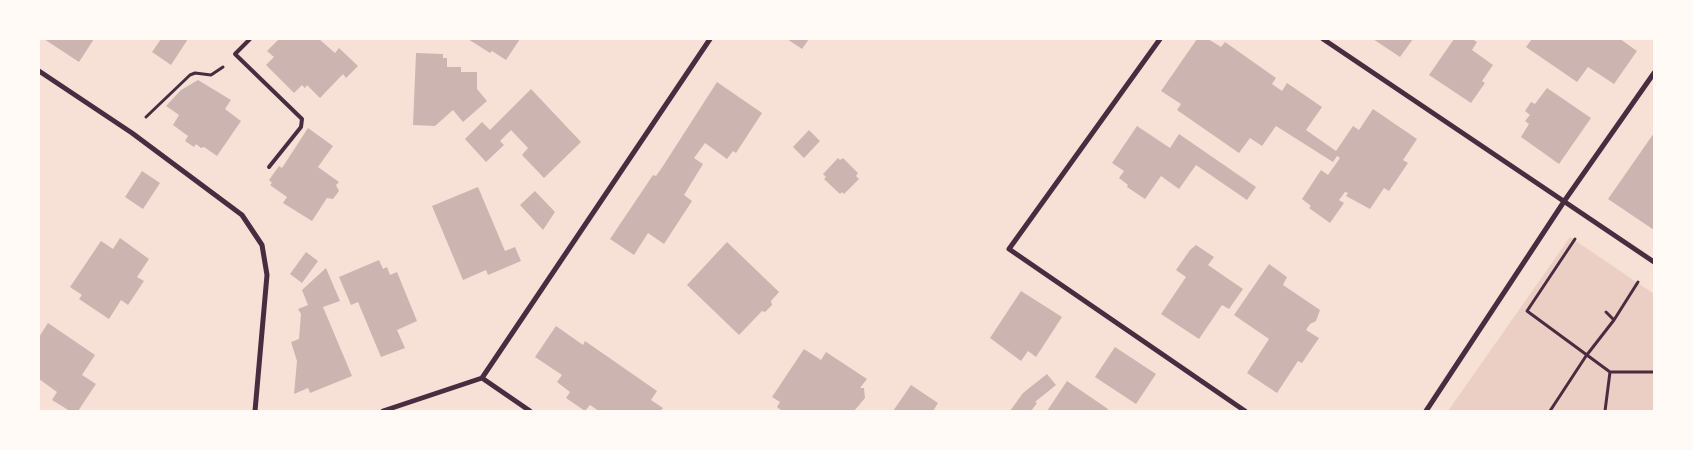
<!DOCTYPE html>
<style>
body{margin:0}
#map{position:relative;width:1693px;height:450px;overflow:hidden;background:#f7e1d7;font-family:"Titillium Web",sans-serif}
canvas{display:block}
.frame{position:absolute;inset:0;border:40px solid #fffaf5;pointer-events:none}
</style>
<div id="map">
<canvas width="1693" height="450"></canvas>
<div class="frame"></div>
</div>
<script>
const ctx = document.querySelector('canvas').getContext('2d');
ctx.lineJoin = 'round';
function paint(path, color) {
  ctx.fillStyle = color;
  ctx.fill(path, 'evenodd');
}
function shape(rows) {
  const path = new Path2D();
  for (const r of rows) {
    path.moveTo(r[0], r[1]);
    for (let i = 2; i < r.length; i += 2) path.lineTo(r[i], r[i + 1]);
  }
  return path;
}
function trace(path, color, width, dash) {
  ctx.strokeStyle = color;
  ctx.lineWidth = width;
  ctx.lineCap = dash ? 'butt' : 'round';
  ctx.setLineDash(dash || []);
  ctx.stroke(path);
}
paint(shape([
 [1570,237,1654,294,1654,411,1448,411]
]), '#ebcfc5');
paint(shape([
 [44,39,94,39,79,62],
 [161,39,188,39,171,65,152,52],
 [279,39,319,39,335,53,339,48,358,66,346,78,343,74,320,98,307,85,305,88,302,85,294,93,266,65,274,57,267,51],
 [468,39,520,39,506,60,492,51,490,53],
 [787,39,809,39,802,49],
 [1197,39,1208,39,1221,47,1225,42,1276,78,1272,84,1282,91,1287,83,1322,107,1306,130,1336,151,1353,126,1359,130,1373,109,1417,139,1403,160,1408,163,1389,191,1384,188,1370,209,1346,196,1348,193,1345,192,1339,200,1344,203,1330,223,1309,208,1311,206,1302,199,1321,170,1328,175,1340,158,1337,156,1333,162,1276,126,1262,146,1250,138,1239,153,1177,110,1181,104,1161,91],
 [1373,39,1413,39,1400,57],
 [1454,39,1472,39,1477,42,1472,50,1493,65,1482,81,1485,83,1471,103,1429,75],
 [1532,39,1620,39,1637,51,1614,84,1588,67,1577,82,1526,47],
 [416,53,443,54,443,58,447,58,447,67,461,67,461,72,477,72,477,89,487,101,463,122,453,110,435,126,413,125],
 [198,80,231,100,225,109,241,121,217,156,204,147,201,148,196,144,194,147,185,141,188,136,173,125,179,115,166,106,181,90],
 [717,82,762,113,736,153,733,151,727,159,705,143,694,158,703,164,684,195,692,201,664,244,648,233,634,255,610,239,653,175,656,176,663,166],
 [1547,88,1591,118,1559,164,1521,137,1529,124,1525,121,1530,115,1525,111,1531,102,1535,104],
 [531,89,581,142,544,178,522,155,528,148,511,130,500,141,504,145,486,162,465,139,482,122,490,130],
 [1137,126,1170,148,1179,134,1256,187,1247,200,1196,165,1179,189,1161,176,1145,199,1127,187,1128,185,1119,178,1124,171,1112,163],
 [308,128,333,146,318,167,339,182,336,185,339,191,333,199,327,198,312,221,283,203,287,197,270,185,272,183,269,180,279,166,282,168],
 [809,130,820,141,804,158,793,147],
 [1654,133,1654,230,1608,199],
 [838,158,840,160,843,158,858,173,856,176,859,179,844,194,842,192,840,194,824,179,826,177,823,174],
 [142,171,160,183,143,209,125,197],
 [478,187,505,251,515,247,521,261,488,275,486,270,463,280,432,206],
 [535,191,555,212,543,230,520,205],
 [120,238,149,259,137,277,144,281,128,305,121,300,109,319,79,299,82,295,70,287,101,241,113,249],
 [727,242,779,292,771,301,772,305,765,312,762,311,739,335,687,285],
 [1196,245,1214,257,1208,265,1243,289,1229,309,1222,305,1199,339,1161,314,1186,277,1176,270,1190,250],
 [306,252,318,261,302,283,290,274],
 [379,260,383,269,387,267,390,275,397,272,417,321,397,330,405,348,381,357,358,302,351,305,339,277],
 [1269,264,1287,277,1283,285,1320,310,1316,321,1310,324,1306,330,1319,338,1302,363,1298,361,1277,393,1247,373,1269,339,1234,315],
 [326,268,340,301,323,307,352,376,310,393,308,388,294,394,297,361,291,342,299,339,301,314,298,309,308,305,302,290],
 [1021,291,1062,317,1036,357,1028,351,1021,361,990,338],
 [48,323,95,355,82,375,96,384,78,411,70,411,52,400,57,392,39,379,39,337],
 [556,326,583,345,585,341,657,391,651,400,663,408,660,411,599,411,590,405,585,411,566,398,570,392,557,382,562,375,535,357],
 [1115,347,1156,374,1136,404,1095,377],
 [804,349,821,360,826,352,867,379,860,388,864,388,865,398,854,411,782,411,777,407,780,402,772,397],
 [1047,374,1056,385,1035,402,1037,403,1031,411,1010,411,1023,393],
 [1067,381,1108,409,1107,411,1047,411],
 [911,385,938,403,933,411,893,411]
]), '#ccb4b1');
trace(shape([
 [146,117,190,75,195,73,211,75,223,67],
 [1575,239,1527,311,1610,372],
 [1606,312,1614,320],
 [1550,411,1586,356,1614,320,1638,282],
 [1605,411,1610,372,1654,372]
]), '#4a2c40', 3);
trace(shape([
 [250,39,235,54,302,119,301,127,269,167]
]), '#4a2c40', 4);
trace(shape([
 [1160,39,1009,249,1245,411],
 [1323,39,1654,262],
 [39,71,132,133,242,215,262,245,267,275,255,411],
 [482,378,530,411],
 [383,411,482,378,710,39],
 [1426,411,1565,200,1654,73]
]), '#4a2c40', 5);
</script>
